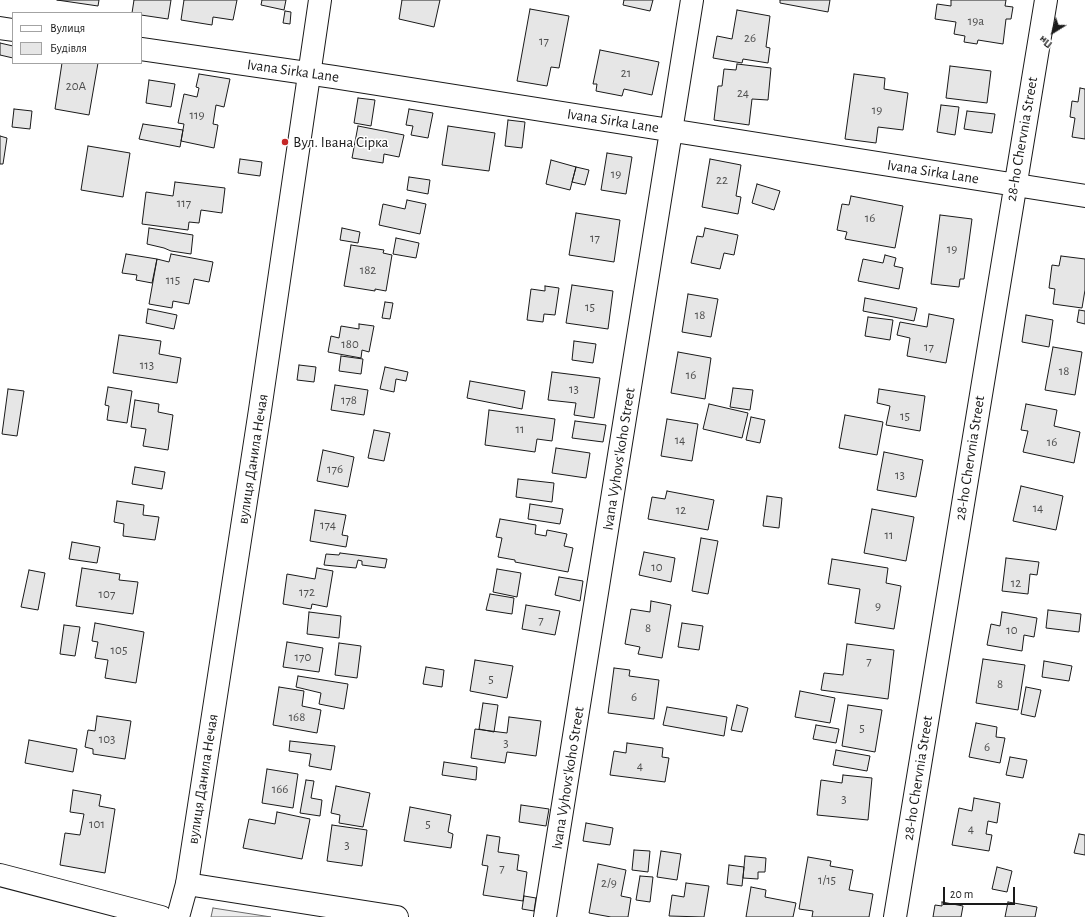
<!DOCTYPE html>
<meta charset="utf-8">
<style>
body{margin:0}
#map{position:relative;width:1085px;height:917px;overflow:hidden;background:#fff;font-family:"Alegreya Sans",sans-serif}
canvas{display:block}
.legend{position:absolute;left:12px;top:12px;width:130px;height:52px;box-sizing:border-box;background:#fff;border:1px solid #a3a3a3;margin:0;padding:5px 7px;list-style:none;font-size:12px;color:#1a1a1a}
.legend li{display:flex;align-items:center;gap:8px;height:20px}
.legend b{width:20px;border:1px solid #a3a3a3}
.north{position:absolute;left:1033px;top:12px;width:40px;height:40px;-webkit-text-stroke:3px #fff;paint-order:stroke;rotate:217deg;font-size:11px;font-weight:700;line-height:16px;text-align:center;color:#1a1a1a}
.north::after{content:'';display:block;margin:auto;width:14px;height:18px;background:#1a1a1a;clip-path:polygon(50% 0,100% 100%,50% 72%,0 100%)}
.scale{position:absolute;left:943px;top:887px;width:72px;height:18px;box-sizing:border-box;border:2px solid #1a1a1a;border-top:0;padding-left:5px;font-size:12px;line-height:14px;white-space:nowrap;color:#1a1a1a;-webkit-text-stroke:3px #fff;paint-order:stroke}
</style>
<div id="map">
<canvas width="1085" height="917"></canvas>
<ul class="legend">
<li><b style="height:5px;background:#fff"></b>Вулиця</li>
<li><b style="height:11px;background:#e6e6e6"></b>Будівля</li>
</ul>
<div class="north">Пн</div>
<div class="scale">20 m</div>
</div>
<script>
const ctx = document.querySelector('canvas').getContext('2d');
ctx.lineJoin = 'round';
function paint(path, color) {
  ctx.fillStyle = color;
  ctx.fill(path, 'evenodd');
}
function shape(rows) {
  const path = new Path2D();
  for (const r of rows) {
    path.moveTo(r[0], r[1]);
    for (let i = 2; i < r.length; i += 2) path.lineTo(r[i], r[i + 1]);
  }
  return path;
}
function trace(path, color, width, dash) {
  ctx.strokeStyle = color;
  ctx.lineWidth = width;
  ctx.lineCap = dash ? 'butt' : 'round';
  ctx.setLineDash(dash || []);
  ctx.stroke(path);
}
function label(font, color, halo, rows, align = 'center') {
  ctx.font = font + ' "Alegreya Sans",sans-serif';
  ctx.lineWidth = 3;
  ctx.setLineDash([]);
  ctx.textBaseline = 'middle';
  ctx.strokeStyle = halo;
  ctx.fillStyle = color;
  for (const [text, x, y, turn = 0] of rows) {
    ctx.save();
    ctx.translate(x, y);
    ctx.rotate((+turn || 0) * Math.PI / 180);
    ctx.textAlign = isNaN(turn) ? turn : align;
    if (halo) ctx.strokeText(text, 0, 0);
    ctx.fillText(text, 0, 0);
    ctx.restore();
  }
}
const green = shape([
 [213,908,271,917,211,917,213,908]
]);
paint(green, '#ededed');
trace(green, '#6a6a6a', 1);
const building = shape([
 [57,0,99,0,98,6,57,0],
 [134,0,171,0,168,19,141,15,141,13,132,13,134,0],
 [184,0,237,0,233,20,213,17,212,25,181,20,184,0],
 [262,0,286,0,284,10,261,5,262,0],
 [402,0,440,0,434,27,399,19,402,0],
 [624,0,653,0,650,11,623,5,624,0],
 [780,0,830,0,828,12,780,3,780,0],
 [951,0,1006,0,1005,6,1013,7,1011,19,1006,19,1003,44,978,40,977,44,964,42,965,36,954,34,956,22,935,19,937,4,951,6,951,0],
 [530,9,569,16,559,68,551,67,547,86,517,81,530,9],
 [737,10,770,16,766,47,770,48,768,63,743,59,742,63,713,58,717,36,732,39,737,10],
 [285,11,291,12,290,24,283,23,285,11],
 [0,43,13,46,13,58,0,55,0,43],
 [600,50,659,62,652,95,624,89,622,96,596,91,597,84,593,84,600,50],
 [62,63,98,63,89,115,55,109,62,63],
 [737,64,771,68,768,100,752,99,749,125,714,120,718,86,722,86,724,69,736,70,737,64],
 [950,66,991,71,987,103,946,98,950,66],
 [199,74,230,79,224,107,216,105,213,124,218,125,214,148,181,141,184,124,178,123,184,94,197,97,199,88,196,87,199,74],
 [854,74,885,78,884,89,908,93,903,130,878,127,876,143,845,139,854,74],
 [149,80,175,84,171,107,146,103,149,80],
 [1080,88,1085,89,1085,139,1072,137,1075,118,1070,117,1072,101,1078,102,1080,88],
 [358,98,375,100,371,126,354,123,358,98],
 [941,105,959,107,955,135,937,132,941,105],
 [14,109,32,111,30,129,12,127,14,109],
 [409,109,433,113,428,138,411,135,413,126,406,125,409,109],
 [967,111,995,114,992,133,964,129,967,111],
 [508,120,525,122,522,148,505,146,508,120],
 [143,124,183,130,180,147,139,139,143,124],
 [358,126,404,135,399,157,384,154,383,163,352,158,358,126],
 [448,126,495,133,489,171,442,165,448,126],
 [0,136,7,138,3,164,0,164,0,136],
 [88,146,130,153,123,197,81,190,88,146],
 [607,153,632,157,626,194,601,190,607,153],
 [240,159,262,162,260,176,238,173,240,159],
 [710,159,741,165,736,196,741,197,738,214,702,207,710,159],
 [551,160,576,167,570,190,546,184,551,160],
 [576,167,589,170,585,185,572,182,576,167],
 [409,177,430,180,428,194,407,190,409,177],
 [175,182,225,188,222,213,201,210,199,223,189,222,188,230,142,224,146,192,173,196,175,182],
 [757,184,780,191,774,210,752,203,757,184],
 [851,196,903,206,895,248,845,239,847,232,837,230,842,204,849,205,851,196],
 [407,200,426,204,420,234,379,225,383,204,405,209,407,200],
 [576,213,620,220,614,262,569,255,576,213],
 [940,215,972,219,964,279,960,279,959,287,931,284,940,215],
 [149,228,193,235,191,254,171,251,164,248,147,244,149,228],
 [342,228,360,232,358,243,340,240,342,228],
 [705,228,738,235,734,255,724,253,720,269,691,263,697,236,703,237,705,228],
 [396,238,419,243,416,258,393,254,396,238],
 [351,245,384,250,383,253,392,255,386,291,375,289,375,291,344,286,351,245],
 [126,254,157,259,152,283,136,280,137,275,122,273,126,254],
 [171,254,213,262,209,282,194,279,189,304,173,301,172,308,149,304,157,259,169,262,171,254],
 [885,255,896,258,894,266,903,268,899,289,858,281,863,259,883,263,885,255],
 [1061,256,1085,259,1085,290,1082,308,1053,304,1055,289,1049,288,1052,265,1059,266,1061,256],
 [572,285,613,291,608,329,566,323,572,285],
 [545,286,559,288,555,315,544,314,543,322,527,320,531,289,545,291,545,286],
 [688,294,718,299,711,337,682,332,688,294],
 [865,298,917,308,914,321,863,311,865,298],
 [385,302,393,303,390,319,382,318,385,302],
 [148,309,177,315,174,329,146,323,148,309],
 [1079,310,1085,311,1085,324,1077,322,1079,310],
 [929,314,954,319,946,363,907,356,910,338,897,335,900,322,927,327,929,314],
 [1026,315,1053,320,1049,347,1022,342,1026,315],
 [868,317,893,320,890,340,865,336,868,317],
 [359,324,374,326,369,352,362,350,361,358,328,352,331,336,339,338,341,326,359,329,359,324],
 [119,335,161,341,159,354,181,358,177,383,113,373,119,335],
 [574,341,596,344,593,363,572,360,574,341],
 [1053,347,1082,352,1075,395,1045,390,1053,347],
 [678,352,711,358,705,399,671,393,678,352],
 [341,356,363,359,361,374,339,371,341,356],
 [299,365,316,367,314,382,297,380,299,365],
 [385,367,408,372,406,381,396,379,394,392,380,389,385,367],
 [552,372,600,378,594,418,574,415,576,403,548,400,552,372],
 [470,381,525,391,522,409,467,398,470,381],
 [335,385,368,390,364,415,331,410,335,385],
 [108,387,132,391,127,423,107,420,109,406,105,405,108,387],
 [733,388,753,390,750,410,730,407,733,388],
 [8,389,24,391,17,436,2,434,8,389],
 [879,389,925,396,920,431,886,425,890,406,877,403,879,389],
 [135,400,159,404,158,412,173,415,168,450,143,446,146,429,131,427,135,400],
 [709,404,748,413,742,438,703,429,709,404],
 [1026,404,1057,410,1054,426,1080,432,1074,463,1023,452,1028,431,1021,430,1026,404],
 [489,410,555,419,552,441,537,439,535,452,485,445,489,410],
 [845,415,883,422,877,455,839,448,845,415],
 [751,417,765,420,760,443,746,440,751,417],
 [667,419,698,424,692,461,661,456,667,419],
 [575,421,606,425,603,442,572,438,575,421],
 [374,430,390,433,384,461,368,458,374,430],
 [556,448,590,453,586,478,552,473,556,448],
 [323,450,354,457,348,487,317,481,323,450],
 [884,452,923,460,916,497,877,490,884,452],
 [135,467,165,472,162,489,132,484,135,467],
 [518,479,554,483,552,502,516,497,518,479],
 [1021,486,1063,496,1056,530,1013,521,1021,486],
 [667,491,714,500,708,530,648,519,652,497,665,499,667,491],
 [767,496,782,498,779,528,763,526,767,496],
 [117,501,144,505,143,515,159,517,155,540,123,536,124,524,114,522,117,501],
 [530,504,563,509,560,524,528,519,530,504],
 [872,509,914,517,906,561,864,553,872,509],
 [315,510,346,515,342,535,348,536,346,547,310,541,315,510],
 [500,519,536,525,535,534,546,536,547,530,567,534,564,546,573,548,568,572,515,562,515,560,498,557,502,538,496,537,500,519],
 [701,538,718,541,708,594,692,591,701,538],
 [72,542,100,547,97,563,69,559,72,542],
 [644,552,675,558,671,582,639,575,644,552],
 [340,553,387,559,385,568,362,565,362,561,358,560,356,568,324,565,326,554,339,555,340,553],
 [1006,558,1039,562,1037,575,1030,574,1028,594,1002,591,1006,558],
 [832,559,888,568,886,583,901,586,894,629,855,623,860,589,828,584,832,559],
 [82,568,120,574,119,580,138,582,133,614,76,606,82,568],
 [317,568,333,571,327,607,312,604,311,609,283,604,287,574,315,579,317,568],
 [497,569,521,573,517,597,493,592,497,569],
 [29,570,45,573,38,610,21,607,29,570],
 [559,577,583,581,580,601,555,595,559,577],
 [490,594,514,598,512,614,486,610,490,594],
 [651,601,671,605,662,658,638,654,640,647,625,644,631,609,650,612,651,601],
 [526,605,560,611,555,635,522,629,526,605],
 [1048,610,1081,614,1079,632,1046,628,1048,610],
 [309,612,341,616,339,638,307,634,309,612],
 [1002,612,1037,618,1034,637,1024,635,1022,651,987,645,991,624,1000,626,1002,612],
 [95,623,144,632,136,683,105,678,108,660,95,658,98,642,92,641,95,623],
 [682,623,703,626,699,650,678,647,682,623],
 [64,625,80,627,75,656,60,654,64,625],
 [287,642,323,648,319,672,283,667,287,642],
 [339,643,361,646,357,678,335,675,339,643],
 [847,644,894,650,888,699,821,690,824,673,843,675,847,644],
 [983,659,1025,665,1018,710,976,703,983,659],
 [475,660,513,666,507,698,470,691,475,660],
 [1044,661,1072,666,1069,681,1042,677,1044,661],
 [426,667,444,670,442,687,423,684,426,667],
 [614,668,630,670,629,676,659,680,654,719,608,713,614,668],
 [298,676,348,684,344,709,319,704,321,693,296,687,298,676],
 [279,687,304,691,302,706,321,710,317,733,273,725,279,687],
 [1026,687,1041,690,1035,717,1021,714,1026,687],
 [800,691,835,698,830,723,795,717,800,691],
 [483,703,498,705,494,732,479,729,483,703],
 [737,705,748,708,742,732,731,730,737,705],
 [848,705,882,710,875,752,842,746,848,705],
 [667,707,727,717,724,736,663,725,667,707],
 [97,716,131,721,125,759,93,754,93,749,85,747,88,730,95,731,97,716],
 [509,717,541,721,536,756,507,752,505,763,471,758,475,729,507,733,509,717],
 [976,723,997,727,996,737,1005,738,1000,763,969,757,976,723],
 [816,725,839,729,836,743,813,739,816,725],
 [29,740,77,749,73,772,25,763,29,740],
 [290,741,335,746,331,770,309,766,311,754,289,751,290,741],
 [627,743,663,748,662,757,669,758,665,782,610,775,614,751,626,753,627,743],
 [836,750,870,756,867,771,833,765,836,750],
 [1010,757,1027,760,1023,778,1006,775,1010,757],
 [444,762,477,767,476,780,442,775,444,762],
 [267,769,298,774,293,808,262,803,267,769],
 [843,775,872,778,868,820,817,815,821,780,842,783,843,775],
 [306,780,314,781,311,798,322,800,320,816,300,813,306,780],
 [336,786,370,793,363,827,339,823,340,815,331,813,336,786],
 [73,790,101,795,99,806,115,809,105,873,60,865,65,833,80,835,84,814,70,812,73,790],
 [974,798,1000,803,997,823,988,821,986,834,992,835,989,851,952,845,959,808,972,811,974,798],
 [521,805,549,809,546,826,519,822,521,805],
 [410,807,451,815,448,832,453,834,451,848,404,841,410,807],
 [277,812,310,819,302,859,243,848,249,819,275,824,277,812],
 [586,823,613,828,610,845,583,841,586,823],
 [332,825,367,830,362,866,327,861,332,825],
 [1079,834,1085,835,1085,855,1074,853,1079,834],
 [487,835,500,837,498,852,519,855,517,870,527,872,523,901,483,895,488,866,482,865,487,835],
 [634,850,650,851,648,872,632,870,634,850],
 [661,851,681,854,677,880,657,877,661,851],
 [745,856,766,858,765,872,758,872,758,879,743,878,745,856],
 [808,857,831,861,830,866,853,870,849,890,873,894,869,917,812,917,813,911,799,909,808,857],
 [598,864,626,870,621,896,631,898,628,917,611,917,589,913,598,864],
 [729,865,744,867,742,886,727,884,729,865],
 [997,867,1012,871,1007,892,992,889,997,867],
 [640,876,653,877,650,902,636,900,640,876],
 [686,883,709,886,704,917,669,916,672,895,684,897,686,883],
 [751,887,766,890,765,897,796,903,793,917,746,917,751,887],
 [524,896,536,898,534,911,522,909,524,896],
 [942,902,963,906,961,917,933,917,935,905,942,906,942,902],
 [1008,902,1037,907,1035,917,1005,917,1008,902]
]);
paint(building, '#e6e6e6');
trace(building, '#1a1a1a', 1);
const minor = shape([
 [0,28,13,30],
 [141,49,334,77,1085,196],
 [0,875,161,917],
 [187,884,397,917],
 [545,917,692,0],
 [895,917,1046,0]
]);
const major = shape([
 [178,917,187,884,260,410,320,0]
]);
trace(minor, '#1a1a1a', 24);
trace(major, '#1a1a1a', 24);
trace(minor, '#fff', 22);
trace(major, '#fff', 22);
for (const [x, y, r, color] of [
 [285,142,4,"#c62828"]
]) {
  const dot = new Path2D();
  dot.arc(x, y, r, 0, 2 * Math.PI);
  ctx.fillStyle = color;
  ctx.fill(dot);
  trace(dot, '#fff', 1.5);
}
label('13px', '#4d4d4d', null, [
 ["19а",976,21],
 ["26",750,38],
 ["17",544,41],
 ["21",626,73],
 ["20А",76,86],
 ["24",743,93],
 ["19",877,110],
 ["119",197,115],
 ["19",616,174],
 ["22",722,180],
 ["117",184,203],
 ["16",870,218],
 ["17",595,238],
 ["19",952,249],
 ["182",368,270],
 ["115",173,280],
 ["15",590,307],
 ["18",700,315],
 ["180",350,344],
 ["17",929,347],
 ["113",147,365],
 ["18",1064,371],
 ["16",691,375],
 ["13",574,389],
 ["178",349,400],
 ["15",905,416],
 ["11",520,429],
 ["14",680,440],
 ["16",1052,442],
 ["176",335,469],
 ["13",900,475],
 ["14",1038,508],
 ["12",681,510],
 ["174",328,525],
 ["11",889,535],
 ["10",657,567],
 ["12",1016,583],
 ["172",307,592],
 ["107",107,594],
 ["9",878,606],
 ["7",541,620],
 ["8",648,628],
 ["10",1012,630],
 ["105",119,650],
 ["170",303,657],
 ["7",869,661],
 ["5",491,679],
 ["8",1000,684],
 ["6",634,697],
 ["168",297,717],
 ["5",862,728],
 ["103",107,739],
 ["3",506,743],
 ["6",987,747],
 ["4",640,766],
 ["166",280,789],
 ["3",844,799],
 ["101",97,824],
 ["5",428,824],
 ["4",971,829],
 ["3",347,845],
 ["7",502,868],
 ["1/15",827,880],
 ["2/9",609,883]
]);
label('15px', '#1a1a1a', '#fff', [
 ["Ivana Sirka Lane",293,71,8],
 ["Ivana Sirka Lane",613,121,9],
 ["28-ho Chervnia Street",1022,139,-80],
 ["Ivana Sirka Lane",933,172,9],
 ["28-ho Chervnia Street",970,458,-81],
 ["вулиця Данила Нечая",253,459,-81],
 ["Ivana Vyhovs'koho Street",619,459,-81],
 ["Ivana Vyhovs'koho Street",568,778,-81],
 ["28-ho Chervnia Street",918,778,-81],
 ["вулиця Данила Нечая",203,779,-81]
]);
label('15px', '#1a1a1a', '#fff', [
 ["Вул. Івана Сірка",293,142]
], 'left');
</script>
